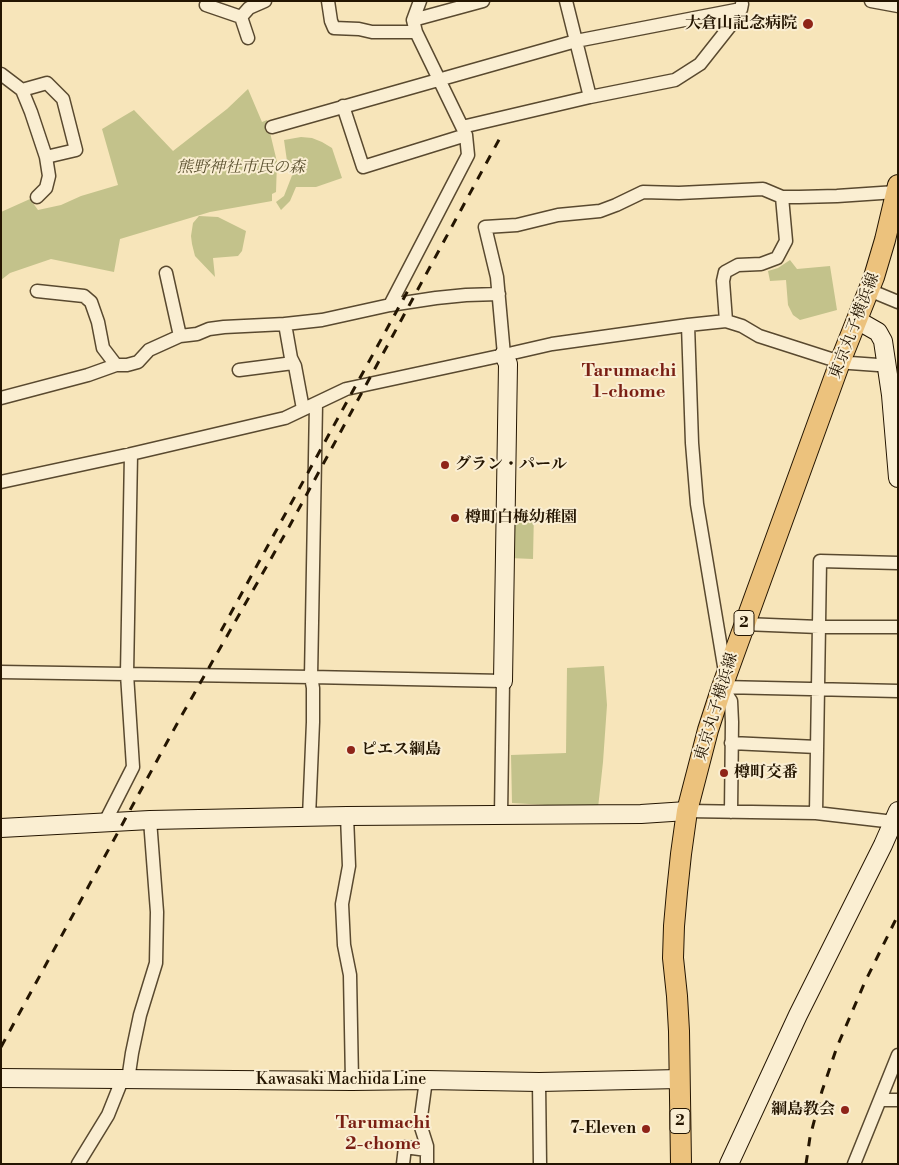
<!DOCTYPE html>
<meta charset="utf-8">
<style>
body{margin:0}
#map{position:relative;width:899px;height:1165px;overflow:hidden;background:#f7e5ba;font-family:"Libre Bodoni",serif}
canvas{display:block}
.frame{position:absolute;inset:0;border:2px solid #241501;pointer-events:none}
</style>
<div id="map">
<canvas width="899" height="1165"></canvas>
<div class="frame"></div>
</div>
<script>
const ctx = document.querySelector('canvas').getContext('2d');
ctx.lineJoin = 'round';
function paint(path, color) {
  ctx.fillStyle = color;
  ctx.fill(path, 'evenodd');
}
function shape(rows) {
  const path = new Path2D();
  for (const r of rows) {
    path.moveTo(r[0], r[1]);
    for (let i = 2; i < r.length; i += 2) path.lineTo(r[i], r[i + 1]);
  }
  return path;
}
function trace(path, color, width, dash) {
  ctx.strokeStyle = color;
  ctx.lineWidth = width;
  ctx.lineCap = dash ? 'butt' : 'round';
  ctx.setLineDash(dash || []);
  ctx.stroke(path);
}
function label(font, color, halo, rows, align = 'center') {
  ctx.font = font + ' "Libre Bodoni","Noto Serif JP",serif';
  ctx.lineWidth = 4;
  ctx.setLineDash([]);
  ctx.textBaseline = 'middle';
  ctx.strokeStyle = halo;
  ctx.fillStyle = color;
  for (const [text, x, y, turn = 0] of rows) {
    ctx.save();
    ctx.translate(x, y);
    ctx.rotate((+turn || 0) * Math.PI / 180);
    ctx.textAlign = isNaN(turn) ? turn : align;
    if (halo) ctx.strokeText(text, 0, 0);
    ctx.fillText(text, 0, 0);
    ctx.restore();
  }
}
paint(shape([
 [248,89,262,122,267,120,277,162,276,192,272,194,272,201,210,212,120,239,114,272,51,259,10,273,1,280,1,212,30,199,38,210,61,205,81,196,118,185,102,129,134,110,173,151,227,109],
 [301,137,312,138,322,142,332,148,342,178,316,187,296,187,290,201,281,210,276,202,284,196,293,173,298,171,297,168,287,170,282,165,287,161,284,140],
 [199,216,218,217,246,231,242,251,238,256,213,258,215,277,195,256,192,244,191,236,193,223],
 [790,260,797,269,830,266,837,310,800,320,793,315,788,305,786,280,770,281,768,271,778,268],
 [510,510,534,511,533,559,509,558],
 [604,666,607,705,603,762,598,808,512,803,511,755,566,753,567,668]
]), '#c3c28b');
const street = shape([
 [328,1,331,21,334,28,359,29,372,32,416,32],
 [566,1,590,97,675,80,700,64,734,21,741,9,742,4],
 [871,1,898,6],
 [206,5,241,17],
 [241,17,249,8,265,1],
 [241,17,248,38],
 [413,20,483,1],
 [1,74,22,90,31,112,46,157,49,176,46,188,37,197],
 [22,90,47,83,63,99,76,150,46,157],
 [343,106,363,167,466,135],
 [272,127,576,41,741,9],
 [462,127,590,97],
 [166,273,180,336],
 [869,290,898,302],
 [37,291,84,296,91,302,98,322,103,348,116,365],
 [390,305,468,155,466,135,416,32,413,20,420,1],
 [726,321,723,281,725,272,738,265,761,264,777,258,786,241,782,197],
 [285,324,291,358,295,366,303,409],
 [688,325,692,443,697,504,725,672],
 [504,355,497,277,485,227,517,225,558,215,600,211,616,205,643,192,679,193,763,189,782,197,799,197,837,196,896,192],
 [239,370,293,363],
 [1,398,88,375,116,365,127,365,138,362,149,350,180,336,197,334,209,329,224,327,285,324,322,320,390,305,436,298,466,295,499,294],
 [1,482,131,454,285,418,346,389,504,355,552,344,688,325,726,321,742,326,759,336,840,362,850,363,878,365,887,365],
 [744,624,819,627,898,627],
 [1,672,311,677,503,681,501,815],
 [722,687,898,691],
 [722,687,731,701,732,722,731,812],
 [731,743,817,747],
 [687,811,816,813,894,822],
 [816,813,820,561,898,563],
 [347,816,349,866,342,904,344,945,350,975,352,1081],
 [309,817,313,722,313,688,311,677,316,404],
 [105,822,133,767,127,674,131,454],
 [128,1080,132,1053,140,1015,156,963,157,912,150,820],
 [426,1080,420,1124,427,1146,427,1164],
 [539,1082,540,1164],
 [880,1100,898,1100],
 [78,1164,108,1115,122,1080],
 [403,1164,405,1147,427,1150],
 [854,1164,898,1055]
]);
const secondary = shape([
 [857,320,878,332,883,341,891,395,898,478],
 [503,681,508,364,504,355],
 [1,828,150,820,347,816,641,814,687,811],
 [1,1078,352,1081,426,1080,539,1082,680,1079],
 [729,1164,798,1015,883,845,898,811]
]);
const primary = shape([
 [681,1164,679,1031,677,996,673,958,674,926,677,892,681,854,687,811,708,730,722,687,840,362,874,277,885,240,898,185]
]);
trace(street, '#59492f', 15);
trace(secondary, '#241501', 20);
trace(primary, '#241501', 22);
trace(street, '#faeed2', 12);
trace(secondary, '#faeed2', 18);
trace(primary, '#ecc27d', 20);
trace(shape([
 [221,631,411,285],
 [1,1047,178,722,289,527,501,136],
 [806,1164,810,1137,822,1091,837,1047,864,984,898,915]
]), '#241501', 3, [9, 9]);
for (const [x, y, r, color] of [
 [808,24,6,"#8f2418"],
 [445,465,5,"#8f2418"],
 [455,518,5,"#8f2418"],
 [351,750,5,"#8f2418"],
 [724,773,5,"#8f2418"],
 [845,1110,5,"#8f2418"],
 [646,1129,5,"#8f2418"]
]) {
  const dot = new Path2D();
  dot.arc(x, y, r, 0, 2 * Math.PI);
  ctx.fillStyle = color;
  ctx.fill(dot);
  trace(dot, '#faeed2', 2);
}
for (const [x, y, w] of [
 [744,623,20],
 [680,1121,20]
]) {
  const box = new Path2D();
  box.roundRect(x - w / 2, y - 12.5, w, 25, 4);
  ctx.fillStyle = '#faeed2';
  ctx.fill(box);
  trace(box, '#241501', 1);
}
label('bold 15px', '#241501', null, [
 ["2",744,623],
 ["2",680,1121]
]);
label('bold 16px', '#241501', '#faeed2', [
 ["大倉山記念病院",797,24,"right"],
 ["グラン・パール",455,465],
 ["樽町白梅幼稚園",465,518],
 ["ピエス綱島",361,750],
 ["樽町交番",734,773],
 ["綱島教会",835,1110,"right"],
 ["7-Eleven",636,1129,"right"]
], 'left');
label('italic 16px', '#5c5231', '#faeed2', [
 ["熊野神社市民の森",241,168]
]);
label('16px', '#241501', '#faeed2', [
 ["東京丸子横浜線",855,326,-69],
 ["東京丸子横浜線",717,707,-73],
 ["Kawasaki Machida Line",341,1080]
]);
label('bold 18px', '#7a1f14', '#faeed2', [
 ["Tarumachi",629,372],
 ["1-chome",629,393],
 ["Tarumachi",383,1124],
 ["2-chome",383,1145]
]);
</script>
